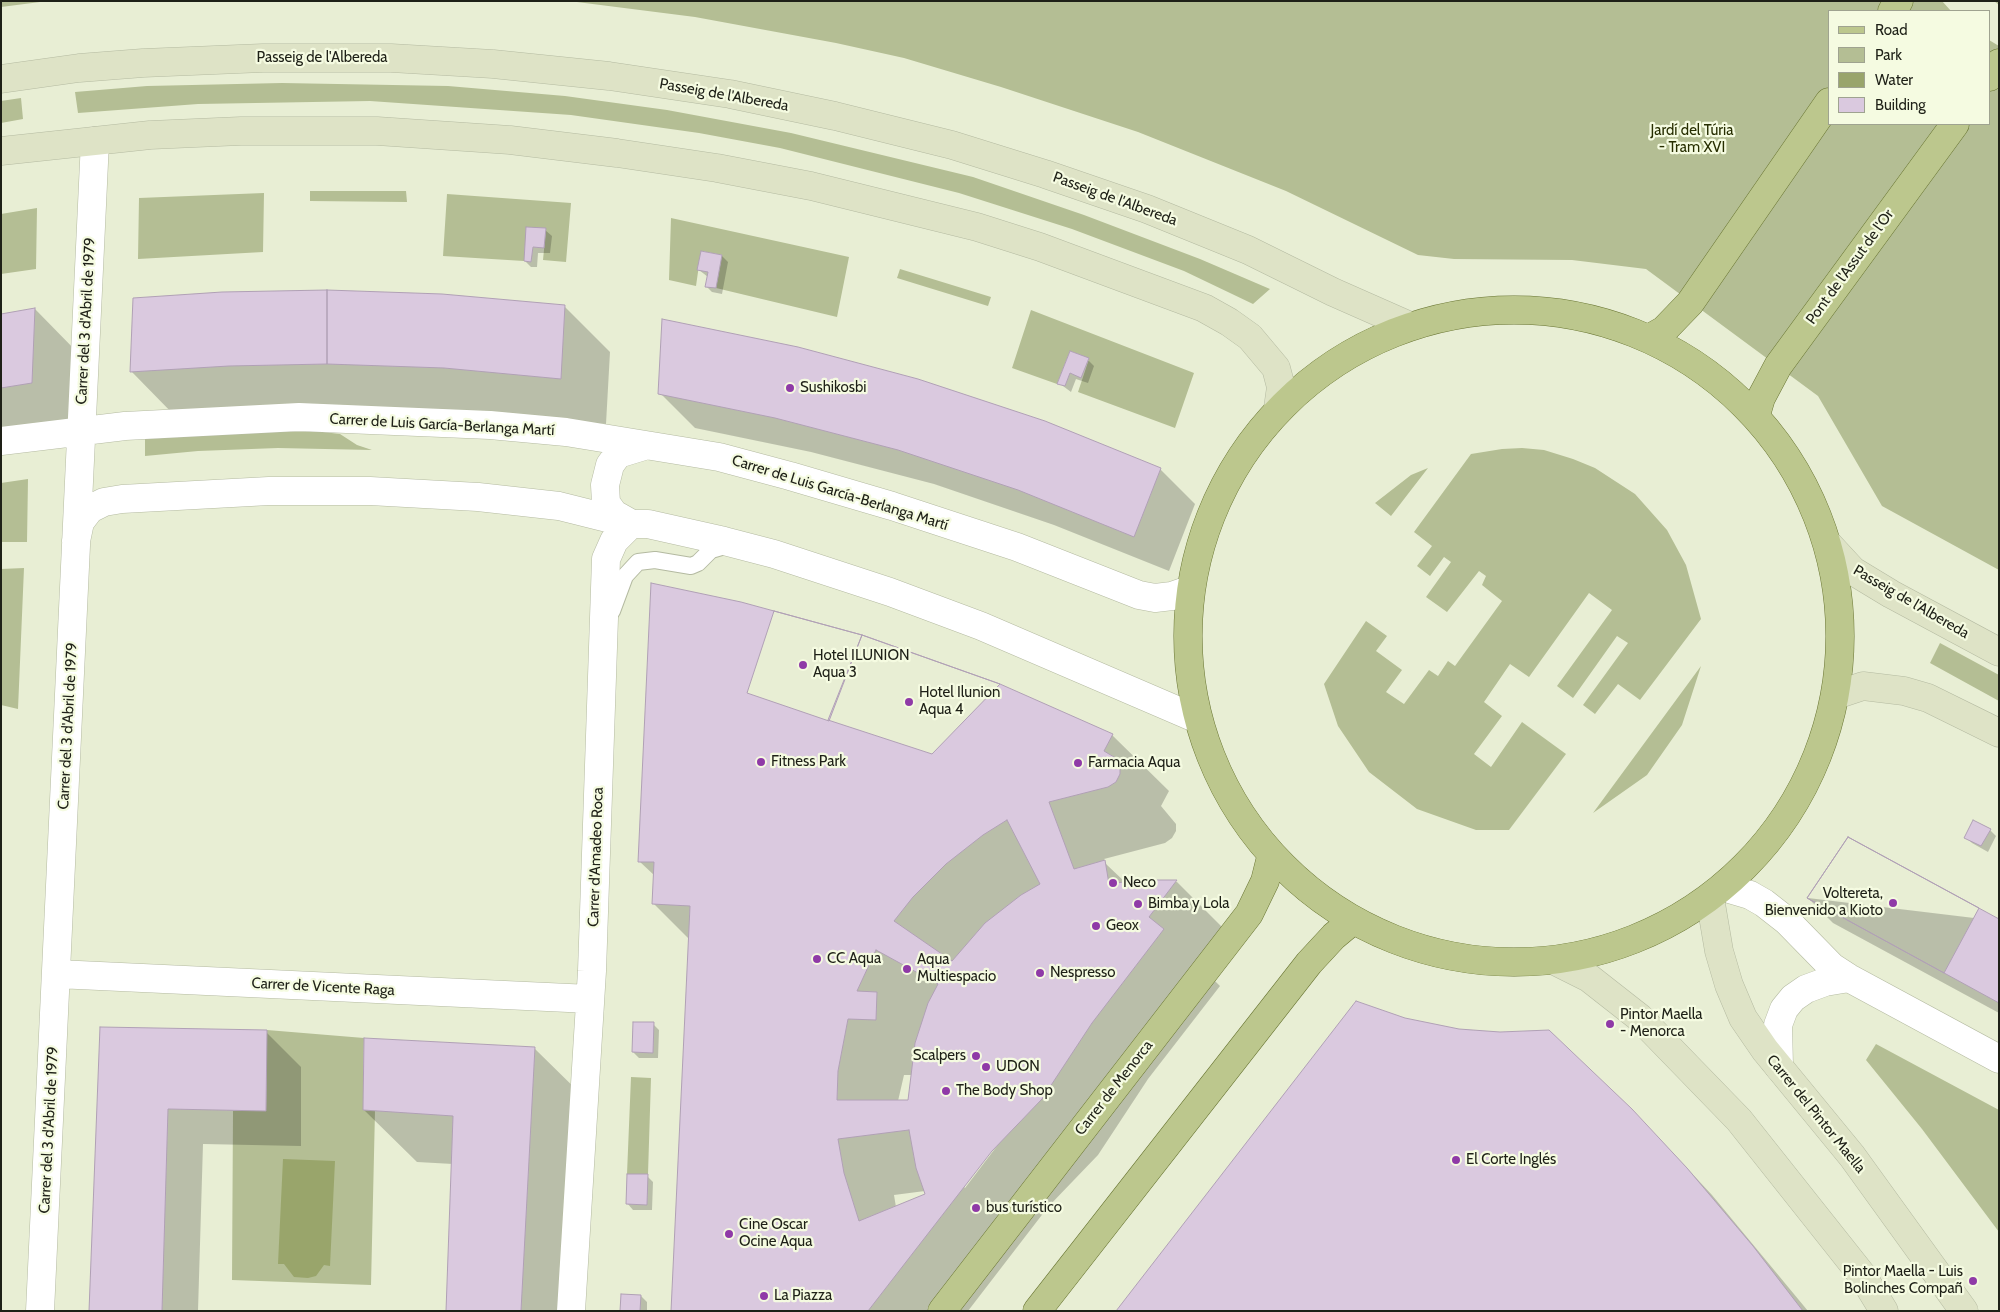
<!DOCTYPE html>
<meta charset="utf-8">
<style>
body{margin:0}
#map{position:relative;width:2000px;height:1312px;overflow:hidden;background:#e8eed4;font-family:Cabin,sans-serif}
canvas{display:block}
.frame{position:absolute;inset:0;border:2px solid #1e2017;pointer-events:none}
.legend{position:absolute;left:1828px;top:10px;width:162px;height:115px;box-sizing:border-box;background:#f5fbe1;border:1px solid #9fa390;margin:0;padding:6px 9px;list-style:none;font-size:15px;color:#1e2017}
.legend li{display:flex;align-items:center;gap:10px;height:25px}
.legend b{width:25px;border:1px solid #9fa390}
</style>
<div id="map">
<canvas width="2000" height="1312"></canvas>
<div class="frame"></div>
<ul class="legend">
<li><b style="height:6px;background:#bcc78d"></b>Road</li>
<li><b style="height:14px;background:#b4be94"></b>Park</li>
<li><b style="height:14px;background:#99a56b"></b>Water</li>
<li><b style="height:14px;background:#dac9df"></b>Building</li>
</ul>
</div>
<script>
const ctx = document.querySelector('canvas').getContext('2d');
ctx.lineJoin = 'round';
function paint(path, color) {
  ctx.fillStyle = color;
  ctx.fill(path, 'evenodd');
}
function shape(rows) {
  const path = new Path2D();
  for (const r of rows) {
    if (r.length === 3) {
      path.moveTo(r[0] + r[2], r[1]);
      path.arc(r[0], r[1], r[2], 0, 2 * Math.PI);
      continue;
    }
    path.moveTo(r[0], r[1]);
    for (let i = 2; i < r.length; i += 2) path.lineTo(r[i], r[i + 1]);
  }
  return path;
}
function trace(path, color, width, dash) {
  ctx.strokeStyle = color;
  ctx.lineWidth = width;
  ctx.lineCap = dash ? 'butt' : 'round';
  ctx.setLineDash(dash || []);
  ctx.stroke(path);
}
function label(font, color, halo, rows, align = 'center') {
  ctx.font = font + ' Cabin,sans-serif';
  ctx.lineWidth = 4.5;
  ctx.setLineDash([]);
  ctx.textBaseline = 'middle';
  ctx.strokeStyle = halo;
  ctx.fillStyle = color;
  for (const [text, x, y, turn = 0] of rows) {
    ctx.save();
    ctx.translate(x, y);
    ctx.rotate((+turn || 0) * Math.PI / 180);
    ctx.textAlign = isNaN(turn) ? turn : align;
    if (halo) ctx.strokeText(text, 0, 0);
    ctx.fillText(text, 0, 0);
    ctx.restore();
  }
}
paint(shape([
 [1,1,48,1,1,7],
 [569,1,1999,1,1999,570,1882,506,1818,396,1646,269,1572,260,1454,259,1418,255,1286,191,1138,132,1001,87,904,58,836,43,695,17],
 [1829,11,1989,11,1989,124,1829,124],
 [282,83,448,86,565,96,667,110,791,133,973,177,1084,215,1200,259,1270,289,1253,304,1184,271,1072,229,959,193,780,148,699,133,571,115,370,101,198,104,78,113,75,92,147,86],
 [21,98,23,119,1,123,1,101],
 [310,191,406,191,407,202,310,201],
 [264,193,263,252,138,259,139,198],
 [447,194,571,203,566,262,543,260,546,229,527,227,524,261,443,256],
 [37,208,36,269,1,274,1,214],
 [671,218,849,257,837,317,716,288,722,255,701,251,696,286,669,280],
 [900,269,991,297,988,306,897,278],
 [1031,310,1194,373,1175,428,1078,392,1089,359,1070,351,1057,384,1012,368],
 [264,432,323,432,340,434,357,445,372,450,278,448,198,451,145,456,145,439],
 [1522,448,1544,450,1573,459,1595,468,1635,494,1667,530,1686,565,1701,619,1640,700,1618,684,1595,714,1583,705,1628,643,1617,636,1573,698,1557,686,1612,610,1589,593,1529,677,1510,664,1484,702,1502,716,1474,754,1491,767,1522,722,1566,754,1509,830,1476,830,1417,809,1369,772,1338,726,1324,684,1366,621,1387,636,1376,651,1402,670,1386,692,1404,704,1429,670,1438,676,1448,661,1455,666,1502,601,1482,585,1486,576,1479,571,1447,612,1426,597,1451,562,1444,557,1430,576,1417,566,1432,546,1414,532,1471,454,1502,449],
 [1428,468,1391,516,1375,503,1411,475],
 [28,479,27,542,1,542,1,483],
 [24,568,18,709,1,705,1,569],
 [1940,643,1999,675,1999,701,1930,663],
 [1701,666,1682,725,1647,775,1593,813],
 [267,1030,364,1038,363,1110,375,1111,371,1285,232,1280,233,1111,266,1111],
 [1876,1044,1999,1110,1999,1232,1922,1129,1866,1060],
 [631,1077,651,1078,648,1174,627,1174]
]), '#b4be94');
paint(shape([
 [283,1159,335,1161,330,1266,324,1265,316,1276,308,1278,294,1277,284,1264,278,1264]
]), '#99a56b');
paint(shape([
 [1942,1,1994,1,1999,5,1999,46,1989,40,1989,11,1951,11]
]), '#e8eed4');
paint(shape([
 [527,228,545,230,552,236,550,253,538,253,537,267,531,267,525,261],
 [722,256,728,262,722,294,712,292,706,286,708,277,699,270],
 [565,307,610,352,606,424,490,413,176,417,131,371],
 [35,309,80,355,76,428,1,440,1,315],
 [1070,353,1088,360,1094,366,1088,383,1076,379,1071,392,1059,383],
 [660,393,1160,469,1195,504,1169,571,1054,525,934,484,811,452,695,428],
 [1112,735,1169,791,1161,806,1176,824,1176,831,1172,838,1165,843,1104,859,1106,864,1126,883,1177,882,1233,938,1206,972,1220,986,1148,1079,1098,1155,1048,1207,968,1311,672,1311,690,940,654,904,655,876,639,861],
 [904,1075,912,1075,909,1101,898,1101],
 [995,1145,997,1146,965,1188,963,1186],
 [925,1191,926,1195,896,1207,894,1195],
 [1990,830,1996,836,1988,852,1972,843,1966,837],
 [1808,898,1999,921,1999,1013,1833,923],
 [653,1024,659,1030,658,1058,639,1058,633,1052],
 [101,1028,266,1032,301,1067,301,1146,203,1144,198,1311,90,1311],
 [534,1048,587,1100,576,1311,447,1311,453,1164,417,1162,364,1110],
 [1657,1136,1712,1195,1808,1311,1118,1311],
 [647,1176,653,1182,652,1210,633,1210,627,1203],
 [641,1296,647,1302,647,1311,621,1311]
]), '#0003');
const building = shape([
 [526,227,546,228,544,248,533,247,531,262,524,261,526,227],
 [701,251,722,255,716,288,705,287,708,272,697,270,701,251],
 [327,290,327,364,229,366,130,372,133,298,222,292,327,290],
 [327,290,442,294,565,305,561,379,444,368,327,364,327,290],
 [35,308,32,383,1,388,1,314,35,308],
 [662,319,798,347,918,379,1045,421,1161,468,1134,537,1018,490,898,450,775,418,658,394,662,319],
 [1070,351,1089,358,1081,378,1070,373,1065,386,1057,384,1070,351],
 [651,583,741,602,862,635,1000,684,1113,734,1104,751,1114,757,1120,766,1120,774,1116,782,1108,787,1049,802,1074,869,1105,860,1109,884,1138,880,1177,880,1149,917,1164,929,1092,1023,1042,1099,992,1151,868,1311,671,1311,690,906,652,904,654,862,638,862,651,583],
 [1007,820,1040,884,1021,895,985,923,952,961,894,921,913,897,946,864,983,835,1007,820],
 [876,950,938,984,928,1003,915,1043,908,1100,837,1100,838,1071,848,1019,876,1020,877,992,857,991,876,950],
 [909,1130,916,1168,925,1194,859,1221,844,1173,838,1139,909,1130],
 [774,611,862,635,829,721,747,693,774,611],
 [862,635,1000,684,932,754,828,720,862,635],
 [1973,820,1991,829,1981,846,1964,838,1973,820],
 [1848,837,1999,919,1999,1003,1807,898,1848,837],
 [1848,837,1979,908,1944,973,1807,898,1848,837],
 [1356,1001,1405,1018,1459,1029,1500,1032,1549,1030,1632,1109,1687,1168,1753,1246,1803,1311,1116,1311,1356,1001],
 [633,1022,654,1022,653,1053,632,1052,633,1022],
 [100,1027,267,1030,266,1111,168,1109,162,1311,89,1311,100,1027],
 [364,1038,535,1047,521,1311,446,1311,453,1116,363,1110,364,1038],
 [627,1174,648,1174,647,1205,626,1204,627,1174],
 [621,1294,641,1295,640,1311,620,1311,621,1294]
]);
paint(building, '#dac9df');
trace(building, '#b0a0b5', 1);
const lane = shape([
 [612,611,625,576,638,562,655,560,691,566,698,563,711,550,728,545]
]);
const street = shape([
 [1,441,125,426,299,417,490,425,566,432,719,457,790,476,892,506,1017,547,1139,595,1155,598,1172,596,1189,590],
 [630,523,614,514,606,503,605,485,610,465,618,454,644,446],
 [76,541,80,522,90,509,104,502,122,499,269,491,370,491,478,497,559,506,631,524,648,524,724,541,774,554,890,592,981,626,1195,718],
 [1723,887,1750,895,1764,903,1787,921,1832,967,1849,978,1999,1059],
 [57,974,590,999],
 [1779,1067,1778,1025,1784,1009,1793,998,1806,989,1825,982,1849,978],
 [40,1311,95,141],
 [571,1311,592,971,606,559,614,541,631,524]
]);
const secondary = shape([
 [1,79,79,68,143,63,263,58,391,58,493,64,609,76,730,94,835,116,952,145,1045,174,1147,209,1248,250,1333,292,1410,326],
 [1,151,150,135,241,131,377,131,510,140,617,153,717,168,811,186,977,227,1040,247,1204,308,1229,322,1250,337,1276,368,1281,387,1278,408],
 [1829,545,1853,571,1891,594,1999,652],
 [1836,695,1863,686,1904,691,1928,698,1999,733],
 [1710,898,1719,951,1729,985,1743,1018,1765,1050,1852,1156,1964,1311],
 [1555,961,1589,978,1640,1018,1739,1120,1862,1275,1884,1311]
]);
const primary = shape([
 [1892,11,1899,1],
 [1989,77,1999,63],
 [1514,636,326],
 [1650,338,1664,330,1690,303,1829,102],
 [1756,415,1761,398,1778,366,1955,124],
 [942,1311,1249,914,1265,881,1271,857],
 [1037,1311,1309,963,1334,936,1352,921]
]);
trace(lane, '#b4baa1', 18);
trace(street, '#b4baa1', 29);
trace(secondary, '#b4baa1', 29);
trace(primary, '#687432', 29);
trace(lane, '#fff', 16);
trace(street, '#fff', 28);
trace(secondary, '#dee3c6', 28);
trace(primary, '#bcc78d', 28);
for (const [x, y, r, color] of [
 [790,388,5,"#8f3aa7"],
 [803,665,5,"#8f3aa7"],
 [909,702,5,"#8f3aa7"],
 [761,762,5,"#8f3aa7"],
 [1078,763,5,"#8f3aa7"],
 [1113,883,5,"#8f3aa7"],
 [1893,903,5,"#8f3aa7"],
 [1138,904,5,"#8f3aa7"],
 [1096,926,5,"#8f3aa7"],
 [817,959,5,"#8f3aa7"],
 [907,969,5,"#8f3aa7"],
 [1040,973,5,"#8f3aa7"],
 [1610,1024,5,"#8f3aa7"],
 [976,1056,5,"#8f3aa7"],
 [986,1067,5,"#8f3aa7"],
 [946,1091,5,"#8f3aa7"],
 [1456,1160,5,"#8f3aa7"],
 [976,1208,5,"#8f3aa7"],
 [729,1234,5,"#8f3aa7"],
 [1973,1281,5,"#8f3aa7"],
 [764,1296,5,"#8f3aa7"]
]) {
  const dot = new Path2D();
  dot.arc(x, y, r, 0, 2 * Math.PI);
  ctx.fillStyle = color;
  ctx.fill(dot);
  trace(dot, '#f5fbe1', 2);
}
label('15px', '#1e2017', '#f5fbe1', [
 ["Passeig de l'Albereda",322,58],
 ["Passeig de l'Albereda",724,95,10],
 ["Passeig de l'Albereda",1115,199,20],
 ["Pont de l'Assut de l'Or",1850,267,-54],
 ["Carrer del 3 d'Abril de 1979",86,321,-87],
 ["Carrer de Luis García-Berlanga Martí",442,425,3],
 ["Carrer de Luis García-Berlanga Martí",840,493,17],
 ["Passeig de l'Albereda",1911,602,30],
 ["Carrer del 3 d'Abril de 1979",68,726,-87],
 ["Carrer d'Amadeo Roca",596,857,-88],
 ["Carrer de Vicente Raga",323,987,3],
 ["Carrer de Menorca",1114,1088,-52],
 ["Carrer del Pintor Maella",1816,1114,51],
 ["Carrer del 3 d'Abril de 1979",49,1130,-87]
]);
label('15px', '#272e01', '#f5fbe1', [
 ["Jardí del Túria",1692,131],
 ["- Tram XVI",1692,148]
]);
label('15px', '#1e2017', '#f5fbe1', [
 ["Sushikosbi",800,388],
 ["Hotel ILUNION",813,656],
 ["Aqua 3",813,673],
 ["Hotel Ilunion",919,693],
 ["Aqua 4",919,710],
 ["Fitness Park",771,762],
 ["Farmacia Aqua",1088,763],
 ["Neco",1123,883],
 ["Voltereta,",1883,894,"right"],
 ["Bienvenido a Kioto",1883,911,"right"],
 ["Bimba y Lola",1148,904],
 ["Geox",1106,926],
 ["CC Aqua",827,959],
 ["Aqua",917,960],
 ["Multiespacio",917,977],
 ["Nespresso",1050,973],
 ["Pintor Maella",1620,1015],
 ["- Menorca",1620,1032],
 ["Scalpers",966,1056,"right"],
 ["UDON",996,1067],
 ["The Body Shop",956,1091],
 ["El Corte Inglés",1466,1160],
 ["bus turístico",986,1208],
 ["Cine Oscar",739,1225],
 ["Ocine Aqua",739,1242],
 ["Pintor Maella - Luis",1963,1272,"right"],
 ["Bolinches Compañ",1963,1289,"right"],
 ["La Piazza",774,1296]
], 'left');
</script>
